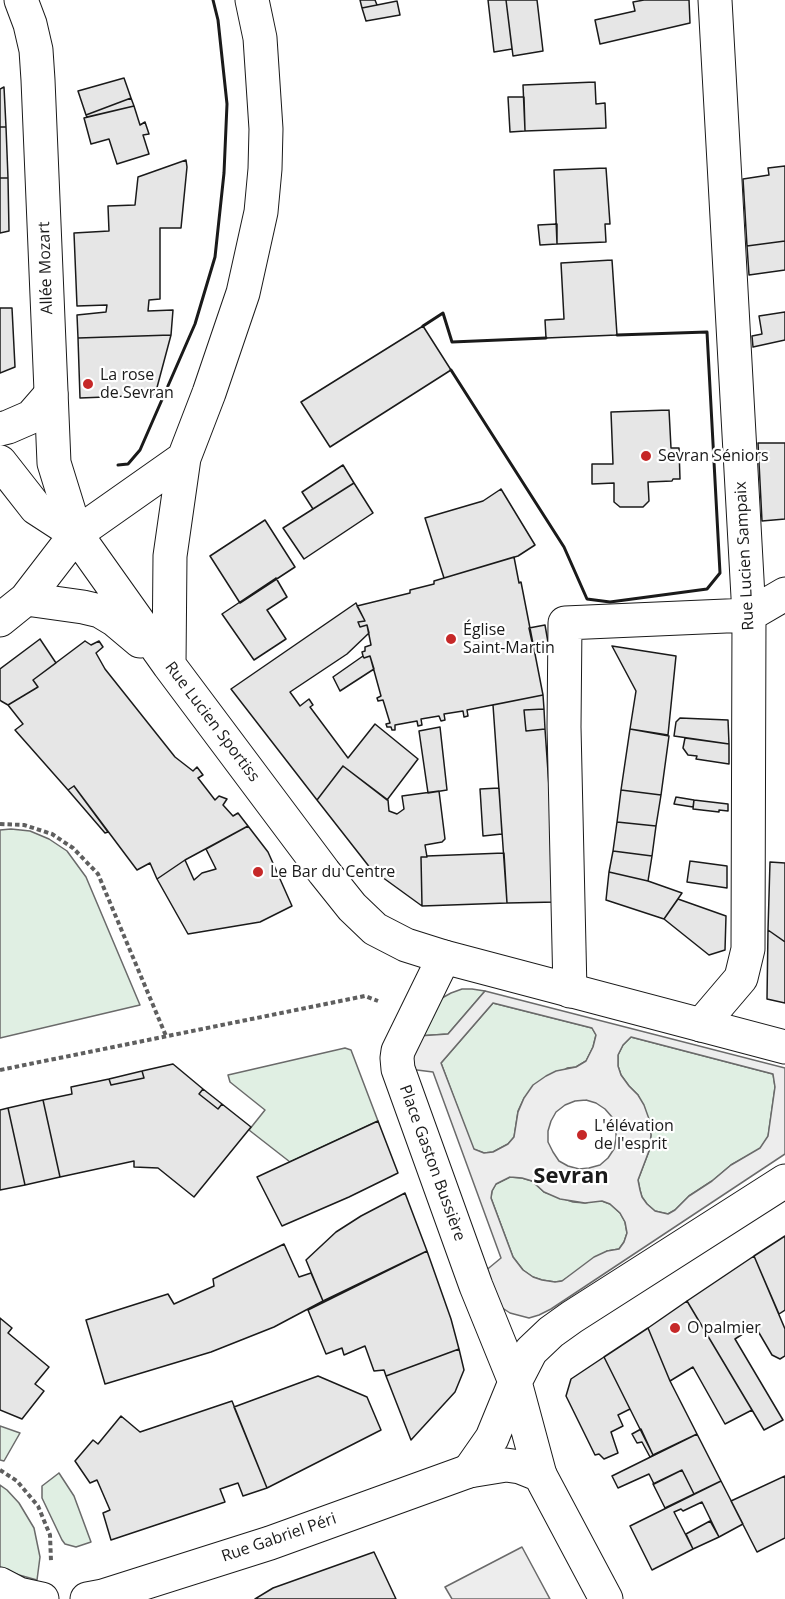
<!DOCTYPE html>
<meta charset="utf-8">
<style>
body{margin:0}
canvas{display:block;background:#fff}
</style>
<canvas width="785" height="1599"></canvas>
<script>
const ctx = document.querySelector('canvas').getContext('2d');
ctx.lineJoin = 'round';
function paint(path, color) {
  ctx.fillStyle = color;
  ctx.fill(path, 'evenodd');
}
function shape(rows) {
  const path = new Path2D();
  for (const r of rows) {
    path.moveTo(r[0], r[1]);
    for (let i = 2; i < r.length; i += 2) path.lineTo(r[i], r[i + 1]);
  }
  return path;
}
function trace(path, color, width, dash) {
  ctx.strokeStyle = color;
  ctx.lineWidth = width;
  ctx.lineCap = dash ? 'butt' : 'round';
  ctx.setLineDash(dash || []);
  ctx.stroke(path);
}
function label(font, color, halo, rows, align = 'center') {
  ctx.font = font + ' "Open Sans",sans-serif';
  ctx.lineWidth = 4.5;
  ctx.setLineDash([]);
  ctx.textBaseline = 'middle';
  ctx.strokeStyle = halo;
  ctx.fillStyle = color;
  for (const [text, x, y, turn = 0] of rows) {
    ctx.save();
    ctx.translate(x, y);
    ctx.rotate((+turn || 0) * Math.PI / 180);
    ctx.textAlign = isNaN(turn) ? turn : align;
    if (halo) ctx.strokeText(text, 0, 0);
    ctx.fillText(text, 0, 0);
    ctx.restore();
  }
}
const green = shape([
 [11,829,30,831,49,839,67,851,86,877,140,1005,0,1038,0,830,11,829],
 [462,989,472,989,485,991,448,1034,418,1036,442,998,451,993,462,989],
 [493,1003,592,1028,596,1035,593,1047,586,1061,576,1067,567,1068,524,1098,518,1111,514,1137,508,1144,493,1152,484,1153,473,1149,441,1063,493,1003],
 [631,1037,773,1074,775,1087,768,1137,760,1149,731,1165,712,1181,689,1196,675,1210,668,1214,655,1211,647,1204,642,1197,640,1190,638,1180,649,1151,651,1135,638,1095,629,1086,621,1075,618,1066,618,1055,623,1045,631,1037],
 [345,1048,351,1050,378,1121,290,1162,249,1130,265,1110,230,1082,228,1075,345,1048],
 [510,1177,522,1178,532,1181,544,1192,573,1202,585,1203,594,1201,602,1201,610,1204,620,1213,625,1222,627,1233,624,1242,619,1249,607,1251,562,1281,555,1282,542,1280,533,1277,523,1270,513,1257,491,1198,492,1191,496,1184,510,1177],
 [0,1426,20,1433,4,1461,0,1460,0,1426],
 [59,1473,74,1496,91,1542,76,1547,65,1544,62,1540,42,1498,42,1486,59,1473],
 [0,1485,7,1490,19,1503,34,1528,40,1557,37,1580,19,1575,0,1568,0,1485]
]);
paint(green, '#e0efe3');
trace(green, '#6a6a6a', 1.5);
const parking = shape([
 [485,991,785,1068,785,1154,551,1309,539,1315,529,1318,510,1313,501,1307,484,1272,501,1258,433,1072,409,1069,418,1036,448,1034,485,991],
 [493,1003,592,1028,596,1035,593,1047,586,1061,576,1067,556,1071,546,1076,533,1085,524,1098,518,1112,514,1137,508,1144,493,1152,484,1153,474,1149,441,1063,493,1003],
 [631,1037,773,1074,775,1087,768,1136,760,1148,731,1165,712,1181,689,1196,675,1210,668,1214,655,1211,647,1204,642,1197,640,1190,638,1180,649,1151,651,1135,649,1119,644,1105,638,1095,629,1086,621,1075,618,1066,618,1055,623,1045,631,1037],
 [586,1100,596,1103,605,1109,612,1117,616,1128,616,1139,614,1149,608,1158,600,1165,589,1168,579,1169,568,1166,559,1161,553,1152,548,1142,548,1131,551,1121,556,1112,565,1105,575,1101,586,1100],
 [510,1177,522,1178,532,1181,544,1192,560,1199,585,1203,602,1201,610,1204,620,1213,625,1222,627,1233,624,1242,619,1249,607,1251,594,1257,562,1281,555,1282,542,1280,533,1277,523,1270,513,1257,491,1198,492,1191,496,1184,510,1177],
 [522,1547,550,1599,452,1599,445,1587,522,1547]
]);
paint(parking, '#ededed');
trace(parking, '#6a6a6a', 1.5);
const building = shape([
 [360,0,375,0,377,5,362,8,360,0],
 [488,0,506,0,512,49,494,52,488,0],
 [506,0,537,0,543,51,513,56,506,0],
 [644,0,689,0,690,23,600,44,595,20,635,11,633,2,644,0],
 [397,1,400,15,366,21,362,8,397,1],
 [124,78,131,98,86,115,78,91,124,78],
 [595,82,596,104,605,103,606,128,525,131,523,85,595,82],
 [4,87,6,127,0,127,0,89,4,87],
 [508,97,524,97,525,131,510,132,508,97],
 [131,98,134,106,87,117,86,115,131,98],
 [134,106,140,125,145,122,149,134,143,135,149,154,117,164,109,139,91,144,84,118,134,106],
 [0,127,6,127,8,178,0,178,0,127],
 [186,160,187,167,181,228,160,228,160,299,149,300,148,311,173,310,171,335,78,338,77,315,106,312,107,305,77,306,74,233,109,231,108,206,135,205,138,177,186,160],
 [785,166,785,241,747,246,743,179,769,175,768,168,785,166],
 [606,168,610,224,605,224,606,242,557,244,554,170,606,168],
 [0,178,8,178,9,231,0,233,0,178],
 [557,224,557,244,540,245,538,225,557,224],
 [785,241,785,270,749,275,747,246,785,241],
 [612,260,617,335,546,338,545,320,564,319,561,263,612,260],
 [0,308,12,308,15,367,0,373,0,308],
 [785,312,785,340,753,347,752,336,762,334,759,316,785,312],
 [423,326,451,370,330,447,301,402,423,326],
 [171,335,155,395,80,398,78,338,171,335],
 [669,410,671,448,679,448,680,479,673,479,672,481,648,482,649,501,643,507,620,507,614,502,614,483,592,484,592,464,613,464,611,412,669,410],
 [758,443,785,443,785,519,762,521,758,443],
 [343,465,354,483,313,509,302,492,343,465],
 [354,483,373,513,304,559,283,528,354,483],
 [501,489,535,545,518,556,444,578,425,518,483,501,501,489],
 [265,520,295,567,240,603,210,556,265,520],
 [514,557,519,583,521,582,543,695,467,710,468,716,464,717,463,711,444,714,445,720,441,721,439,716,421,719,422,725,418,726,417,721,395,725,395,730,392,730,391,727,387,727,386,724,390,723,383,700,378,701,377,698,381,696,370,656,364,658,363,656,362,652,365,651,365,647,371,645,367,625,360,627,358,622,365,621,357,606,410,593,410,590,434,584,434,581,514,557],
 [276,578,287,597,267,610,286,639,254,660,222,614,276,578],
 [356,603,365,621,358,622,360,627,367,625,369,633,347,654,290,692,300,706,309,699,313,705,310,707,348,758,375,724,418,759,387,800,343,766,317,800,231,689,356,603],
 [545,625,549,648,534,651,529,628,545,625],
 [40,639,56,663,33,680,38,687,8,705,1,701,0,700,0,669,40,639],
 [85,641,91,645,99,641,103,647,96,653,105,669,175,757,193,771,197,767,203,775,198,778,215,800,219,796,227,799,223,805,233,816,238,813,248,826,185,860,157,879,150,863,137,870,74,786,68,790,15,730,23,724,8,705,38,687,33,680,85,641],
 [612,646,676,656,668,735,630,729,636,691,612,646],
 [363,656,364,658,370,656,374,669,340,691,333,677,363,656],
 [543,695,544,709,524,710,526,731,545,729,557,902,507,903,493,705,543,695],
 [544,709,545,729,526,731,524,710,544,709],
 [680,718,728,720,729,744,674,736,676,722,680,718],
 [440,727,447,790,428,793,419,731,440,727],
 [630,729,669,736,661,795,621,790,630,729],
 [685,738,729,744,729,764,696,759,697,756,688,755,683,748,685,738],
 [343,766,388,800,389,811,397,814,404,809,402,796,439,791,445,839,442,842,425,845,427,857,421,857,422,906,371,869,317,800,343,766],
 [74,786,108,832,105,833,68,790,74,786],
 [499,788,502,834,483,836,480,789,499,788],
 [621,790,661,795,656,826,617,822,621,790],
 [676,797,694,800,693,807,674,804,676,797],
 [694,800,728,804,728,811,719,810,719,812,693,809,694,800],
 [617,822,656,826,652,856,613,851,617,822],
 [248,826,268,852,292,906,260,922,188,934,157,879,185,860,194,880,202,873,216,869,206,849,248,826],
 [613,851,652,856,648,881,609,872,613,851],
 [504,853,507,903,422,906,421,857,427,857,427,856,504,853],
 [690,861,727,866,727,888,687,882,690,861],
 [770,862,785,863,785,942,768,930,770,862],
 [609,872,648,881,682,893,664,919,606,900,609,872],
 [678,899,726,916,725,950,709,955,664,919,678,899],
 [768,930,785,942,785,1003,767,999,768,930],
 [173,1064,203,1089,199,1094,218,1109,222,1104,251,1127,194,1197,158,1168,134,1167,134,1161,60,1177,43,1100,72,1094,71,1087,109,1079,111,1085,144,1078,142,1071,173,1064],
 [142,1071,144,1078,111,1085,109,1079,142,1071],
 [203,1089,222,1104,218,1109,199,1094,203,1089],
 [43,1100,60,1177,25,1185,8,1108,43,1100],
 [8,1108,25,1185,0,1190,0,1110,8,1108],
 [378,1121,398,1173,349,1197,282,1226,257,1177,378,1121],
 [405,1193,427,1251,323,1301,306,1260,336,1232,361,1216,405,1193],
 [785,1236,785,1310,779,1314,754,1256,785,1236],
 [284,1244,299,1277,311,1273,323,1301,274,1327,211,1352,105,1384,86,1320,168,1294,174,1304,214,1286,213,1279,284,1244],
 [427,1251,451,1319,459,1349,386,1376,384,1370,374,1371,365,1346,344,1355,342,1348,326,1354,308,1310,427,1251],
 [754,1256,785,1329,785,1356,780,1359,772,1355,755,1326,735,1339,783,1420,764,1430,687,1301,754,1256],
 [687,1301,752,1410,725,1424,693,1367,670,1381,648,1328,687,1301],
 [0,1318,12,1328,8,1333,49,1367,35,1384,44,1391,22,1419,0,1410,0,1318],
 [648,1328,670,1381,697,1434,653,1455,604,1357,648,1328],
 [459,1349,464,1370,455,1392,411,1440,386,1376,459,1349],
 [604,1357,630,1409,618,1415,623,1426,611,1432,618,1453,604,1459,599,1454,595,1455,566,1396,571,1379,604,1357],
 [318,1376,367,1397,381,1430,267,1488,234,1407,318,1376],
 [232,1401,267,1488,243,1496,238,1483,220,1489,225,1502,111,1540,103,1513,110,1510,97,1480,90,1483,75,1461,93,1440,98,1444,121,1416,140,1432,232,1401],
 [641,1429,653,1455,650,1457,642,1442,637,1443,632,1434,641,1429],
 [697,1434,721,1481,694,1494,682,1470,654,1484,649,1474,618,1488,612,1476,697,1434],
 [682,1470,694,1494,665,1508,653,1484,682,1470],
 [785,1476,785,1538,757,1552,731,1501,785,1476],
 [721,1481,743,1524,719,1537,702,1502,683,1511,681,1509,674,1512,693,1549,652,1570,630,1526,721,1481],
 [710,1521,719,1537,693,1549,686,1534,710,1521],
 [374,1552,396,1599,255,1599,273,1588,374,1552]
]);
paint(building, '#e6e6e6');
trace(building, '#1a1a1a', 1.5);
const street = shape([
 [21,0,30,24,36,50,38,80,54,463,76,534],
 [444,957,398,1051,397,1058,398,1069,476,1286,515,1382,540,1475],
 [570,991,564,727,565,623,749,615,785,594],
 [701,1025,741,978,748,949,749,615,715,0],
 [469,1471,492,1438,515,1382,531,1351,551,1332,572,1317,785,1181]
]);
const secondary = shape([
 [0,429,8,427,31,417,51,394],
 [0,462,36,508,76,534,169,665,324,872,352,907,375,929,406,945,444,957,785,1047],
 [26,599,83,607,100,611,115,620,140,641],
 [0,620,26,599,76,534,184,458,209,393,243,293,261,212,265,169,266,129,260,38,252,0],
 [169,665,170,556,184,458],
 [0,1584,19,1594,42,1599],
 [87,1599,103,1596,270,1543,469,1471,506,1465,520,1467,540,1475,606,1599]
]);
trace(street, '#1a1a1a', 35);
trace(secondary, '#1a1a1a', 35);
trace(shape([
 [0,824,24,825,52,834,73,848,98,874,166,1036],
 [0,1070,365,996,378,1001],
 [0,1470,17,1481,38,1506,50,1535,51,1561]
]), '#5f5f5f', 4, [4.5, 3]);
trace(street, '#fff', 33);
trace(secondary, '#fff', 33);
trace(shape([
 [423,326,443,313,452,342,546,338],
 [451,370,564,547,587,599,610,602,707,589,720,573,707,332,617,335],
 [118,465,128,464,140,450,195,324,215,257,224,173,227,104,218,20,213,0]
]), '#1a1a1a', 3);
for (const [x, y, r, color] of [
 [88,384,6,"#c62828"],
 [646,456,6,"#c62828"],
 [451,639,6,"#c62828"],
 [258,872,6,"#c62828"],
 [582,1135,6,"#c62828"],
 [675,1328,6,"#c62828"]
]) {
  const dot = new Path2D();
  dot.arc(x, y, r, 0, 2 * Math.PI);
  ctx.fillStyle = color;
  ctx.fill(dot);
  trace(dot, '#fff', 2);
}
label('16px', '#1a1a1a', '#fff', [
 ["Allée Mozart",46,268,-92],
 ["Rue Lucien Sampaix",745,556,-93],
 ["Rue Lucien Sportiss",212,722,53],
 ["Place Gaston Bussière",432,1163,70],
 ["Rue Gabriel Péri",279,1538,-19]
]);
label('16px', '#1a1a1a', '#fff', [
 ["La rose",100,375],
 ["de Sevran",100,393],
 ["Sevran Séniors",658,456],
 ["Église",463,630],
 ["Saint-Martin",463,648],
 ["Le Bar du Centre",270,872],
 ["L'élévation",594,1126],
 ["de l'esprit",594,1144],
 ["O palmier",687,1328]
], 'left');
label('bold 22px', '#1a1a1a', '#fff', [
 ["Sevran",571,1177]
]);
</script>
